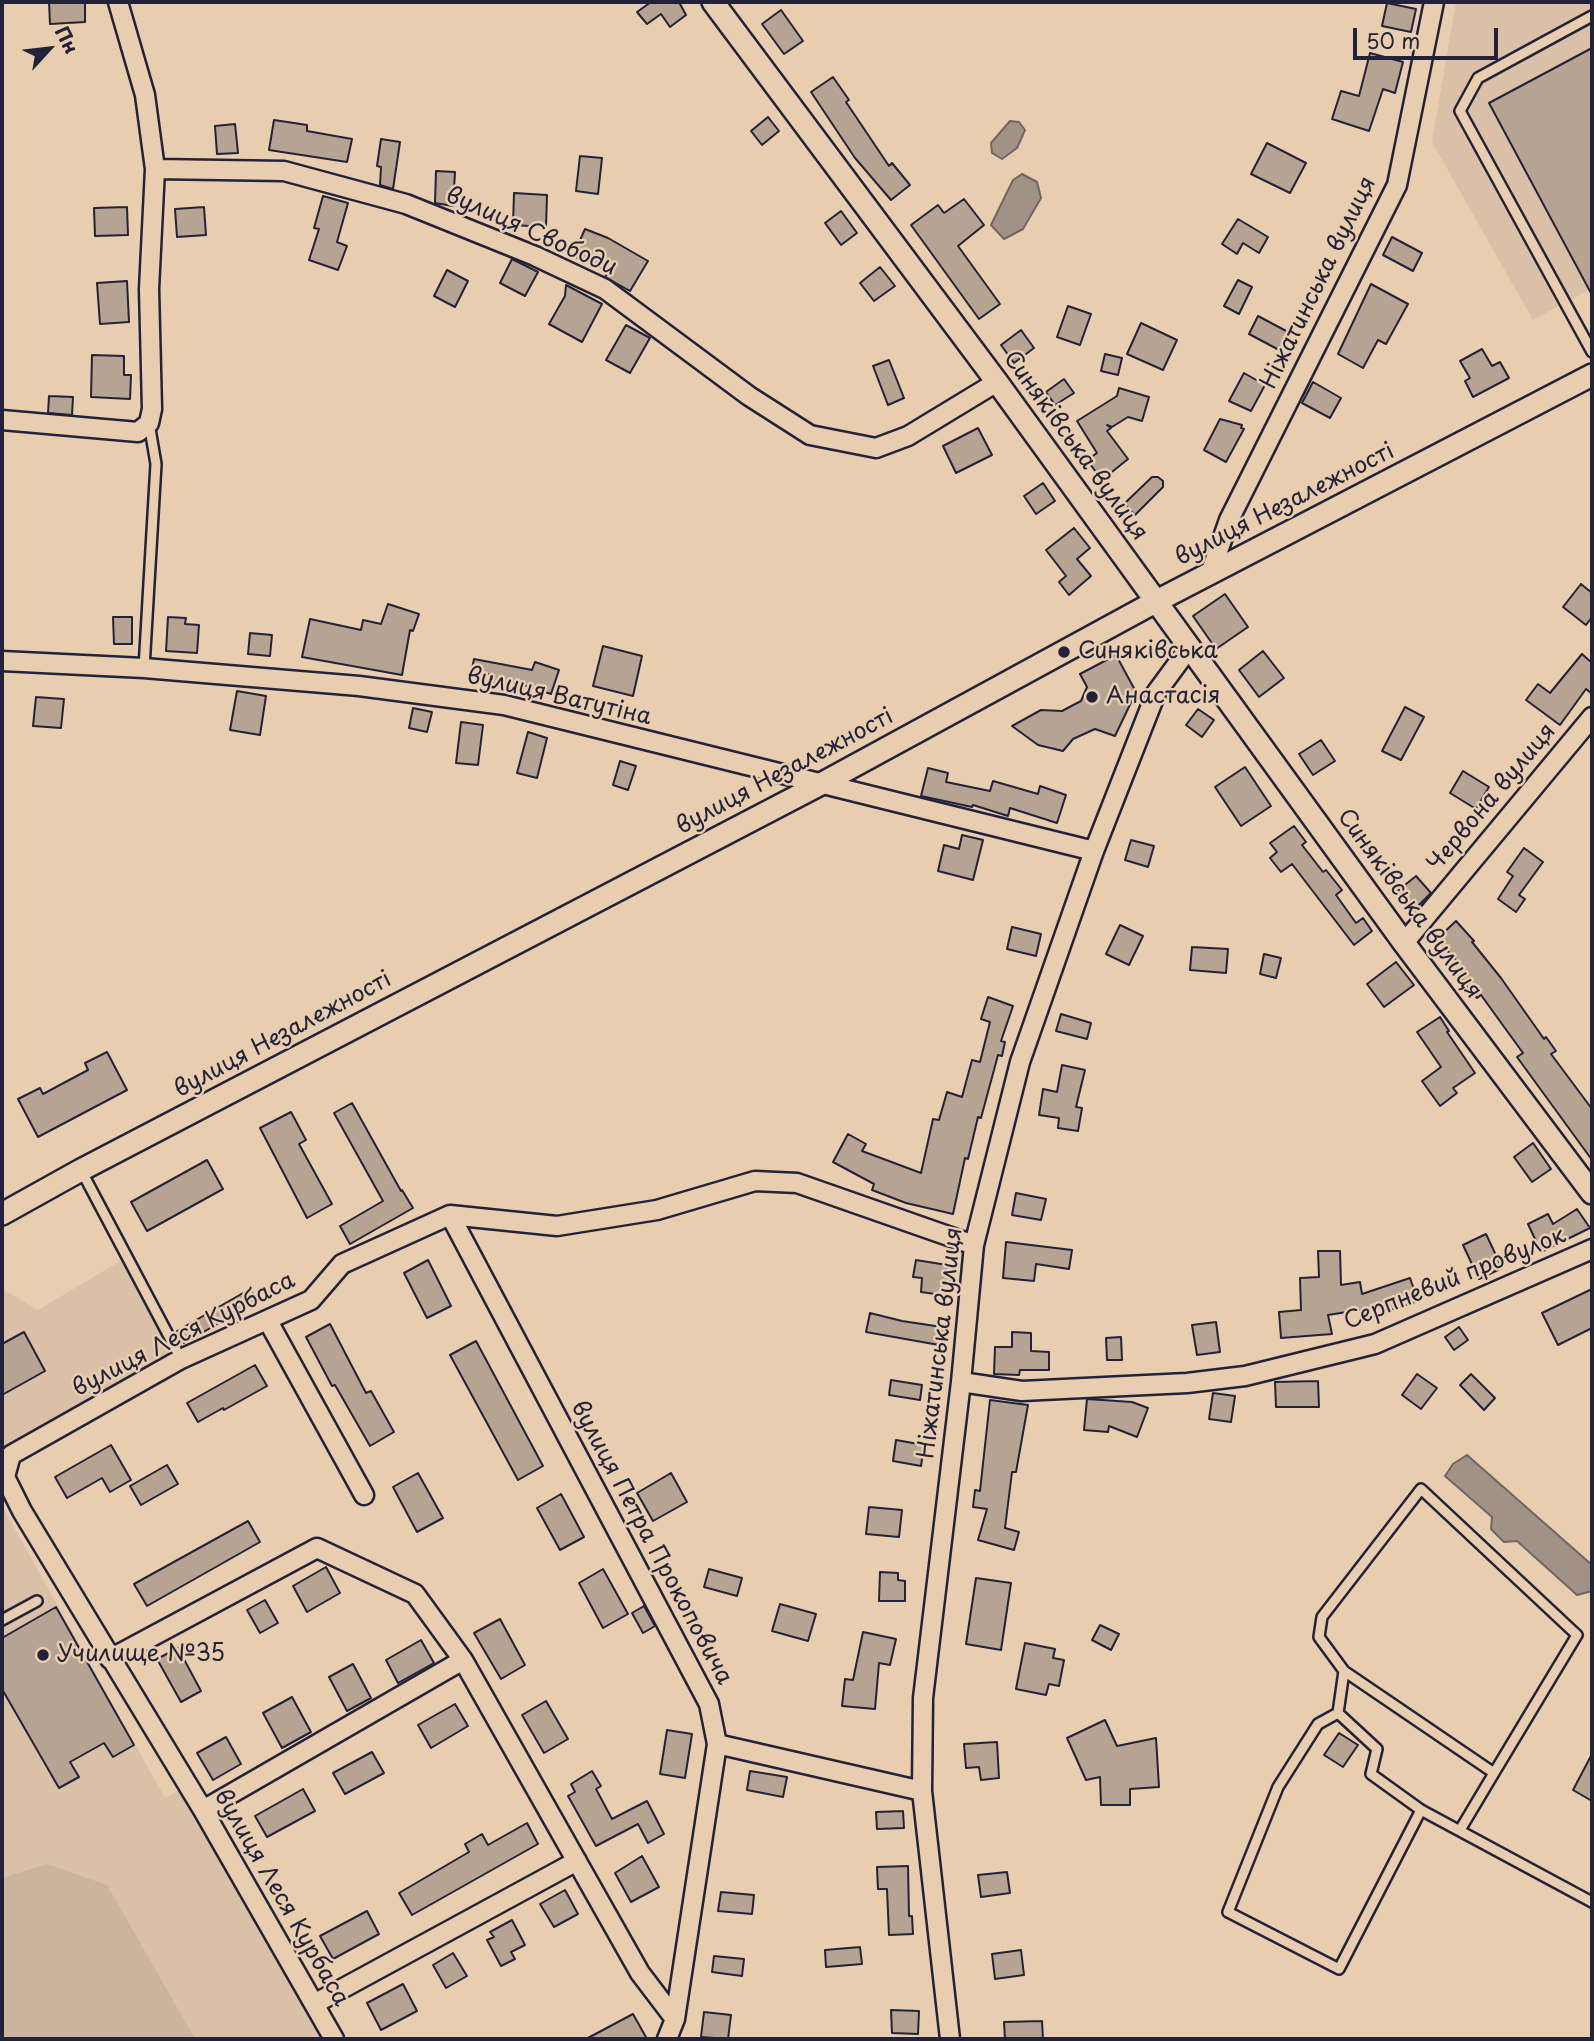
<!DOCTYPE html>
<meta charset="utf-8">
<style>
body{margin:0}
#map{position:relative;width:1594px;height:2041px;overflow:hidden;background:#e8cdaf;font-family:"Playpen Sans",sans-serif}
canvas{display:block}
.frame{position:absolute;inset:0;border:4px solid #22223b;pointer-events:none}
.north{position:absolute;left:14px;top:14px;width:70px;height:70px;-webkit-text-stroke:5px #e8cdaf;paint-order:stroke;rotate:63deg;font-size:19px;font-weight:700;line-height:28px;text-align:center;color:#22223b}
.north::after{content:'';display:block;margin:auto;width:24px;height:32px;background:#22223b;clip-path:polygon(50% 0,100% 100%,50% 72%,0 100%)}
.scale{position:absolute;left:1353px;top:28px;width:145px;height:32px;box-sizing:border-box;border:4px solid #22223b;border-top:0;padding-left:9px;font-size:21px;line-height:24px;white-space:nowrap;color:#22223b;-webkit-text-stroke:5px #e8cdaf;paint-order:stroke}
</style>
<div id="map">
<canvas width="1594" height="2041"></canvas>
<div class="frame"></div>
<div class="north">Пн</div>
<div class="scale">50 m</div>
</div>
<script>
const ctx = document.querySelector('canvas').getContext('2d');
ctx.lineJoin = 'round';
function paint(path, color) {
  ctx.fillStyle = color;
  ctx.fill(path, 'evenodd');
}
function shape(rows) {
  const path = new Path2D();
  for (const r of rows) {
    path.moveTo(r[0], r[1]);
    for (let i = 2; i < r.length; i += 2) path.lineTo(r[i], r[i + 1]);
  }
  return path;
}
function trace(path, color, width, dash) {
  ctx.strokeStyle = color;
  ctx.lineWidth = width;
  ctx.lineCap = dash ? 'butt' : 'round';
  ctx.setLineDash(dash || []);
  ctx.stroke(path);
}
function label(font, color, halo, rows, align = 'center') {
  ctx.font = font + ' "Playpen Sans",sans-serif';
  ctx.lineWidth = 5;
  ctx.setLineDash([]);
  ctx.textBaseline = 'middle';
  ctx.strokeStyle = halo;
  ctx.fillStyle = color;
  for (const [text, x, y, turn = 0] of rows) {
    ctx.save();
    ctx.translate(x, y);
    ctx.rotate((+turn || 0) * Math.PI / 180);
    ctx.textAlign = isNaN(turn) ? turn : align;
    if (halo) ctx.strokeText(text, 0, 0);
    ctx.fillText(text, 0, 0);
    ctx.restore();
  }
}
paint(shape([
 [1456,2,1592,2,1592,288,1533,320,1432,142],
 [122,1260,174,1358,2,1459,2,1289,38,1310],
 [2,1506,165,1798,180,1790,325,2039,2,2039]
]), '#d9c0a6');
paint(shape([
 [47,1864,107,1885,195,2039,2,2039,2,1878]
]), '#cbb49e');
const water = shape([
 [1010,121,1019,122,1025,130,1017,148,1002,159,992,153,991,143,1010,121],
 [1022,174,1037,182,1041,198,1023,229,1004,239,991,225,1013,180,1022,174],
 [1467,1455,1592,1565,1592,1591,1577,1595,1517,1541,1504,1542,1491,1529,1492,1517,1445,1476,1453,1464,1467,1455]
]);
paint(water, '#a29185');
trace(water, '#6f6567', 2);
const building = shape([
 [49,2,85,2,85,22,50,24,49,2],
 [651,2,679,2,686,15,670,27,661,14,647,24,637,12,651,2],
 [1387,3,1416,9,1411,32,1382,26,1387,3],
 [781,10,803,41,784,54,762,24,781,10],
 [1592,48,1592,295,1489,103,1592,48],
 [1370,53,1403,62,1395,93,1383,89,1369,131,1332,119,1341,91,1359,96,1370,53],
 [833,77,849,100,846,102,889,166,892,163,910,185,891,200,855,158,811,92,833,77],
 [768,117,779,131,762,145,751,131,768,117],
 [274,120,307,125,307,131,352,139,347,162,269,150,274,120],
 [235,124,238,153,217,154,215,126,235,124],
 [381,139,400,142,393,189,380,185,381,167,377,166,381,139],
 [1267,143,1306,163,1290,193,1251,174,1267,143],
 [580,156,602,158,598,194,576,191,580,156],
 [436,171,455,172,453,206,435,203,436,171],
 [514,193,547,195,546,227,513,225,514,193],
 [323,196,348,203,337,242,347,246,338,270,309,260,319,229,314,228,323,196],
 [964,199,984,225,958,246,1000,304,979,319,911,225,938,205,944,213,964,199],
 [127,207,128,235,95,236,94,208,127,207],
 [204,207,206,235,177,237,175,209,204,207],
 [841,211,857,233,841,245,825,223,841,211],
 [1238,219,1268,237,1259,253,1243,243,1237,254,1222,244,1238,219],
 [585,229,608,238,648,261,630,291,605,277,609,271,573,256,585,229],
 [1392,237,1422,253,1413,271,1383,255,1392,237],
 [512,259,538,272,525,296,500,283,512,259],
 [880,267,895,286,874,301,860,283,880,267],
 [447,270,468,281,455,307,434,296,447,270],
 [1238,280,1252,287,1239,314,1224,306,1238,280],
 [127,281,129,322,100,324,97,283,127,281],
 [1371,284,1408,304,1386,344,1378,340,1363,368,1338,354,1371,284],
 [566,285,602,304,582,342,549,324,565,296,566,285],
 [1068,306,1091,314,1080,345,1057,337,1068,306],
 [1258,316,1290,333,1281,351,1249,334,1258,316],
 [1141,323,1177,340,1163,370,1127,354,1141,323],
 [626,325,650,338,630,373,606,360,626,325],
 [1021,330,1034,348,1014,363,1001,345,1021,330],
 [1482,349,1492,366,1500,362,1509,378,1473,397,1465,381,1470,378,1460,361,1482,349],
 [1105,354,1122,358,1118,375,1101,371,1105,354],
 [92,355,124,356,124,375,131,375,130,399,91,397,92,355],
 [889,360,904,398,888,405,873,366,889,360],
 [1244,373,1265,385,1251,411,1229,401,1244,373],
 [1064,379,1074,393,1055,405,1046,392,1064,379],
 [1313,382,1341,398,1330,418,1302,403,1313,382],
 [1119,388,1149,397,1142,421,1128,417,1112,427,1107,425,1111,428,1107,431,1128,459,1102,480,1087,460,1097,453,1077,421,1117,396,1119,388],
 [49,396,73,397,72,415,48,413,49,396],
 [1220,419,1242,425,1241,428,1244,429,1226,462,1204,450,1220,419],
 [978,428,992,455,956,473,943,446,978,428],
 [1152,477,1158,477,1163,481,1163,487,1135,515,1124,504,1152,477],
 [1043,483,1055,501,1036,514,1024,496,1043,483],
 [1074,528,1090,548,1077,559,1091,576,1069,595,1059,582,1066,576,1046,550,1074,528],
 [1581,584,1592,593,1592,617,1586,625,1563,607,1581,584],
 [1225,594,1248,627,1216,649,1193,616,1225,594],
 [388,604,419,614,413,631,410,630,402,675,302,657,310,619,361,630,363,620,381,624,388,604],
 [113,617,132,617,132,644,114,644,113,617],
 [168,617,186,618,185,624,199,625,197,653,166,651,168,617],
 [250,633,272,635,270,656,248,654,250,633],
 [603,646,642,656,633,696,593,686,603,646],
 [1263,651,1284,678,1259,697,1239,670,1263,651],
 [1582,654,1592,663,1592,694,1586,689,1560,725,1526,700,1538,684,1550,693,1582,654],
 [1116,655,1136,692,1115,736,1095,729,1073,739,1063,751,1038,745,1012,726,1041,710,1062,711,1081,701,1087,687,1080,674,1116,655],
 [474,659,532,670,535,662,559,670,551,694,510,681,509,686,492,683,494,676,472,669,474,659],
 [237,691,266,696,260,735,230,730,237,691],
 [36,697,64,699,61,728,33,726,36,697],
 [1405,707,1424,717,1401,760,1382,751,1405,707],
 [413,708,432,712,427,732,409,728,413,708],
 [1198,709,1214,720,1202,737,1186,725,1198,709],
 [461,722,483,725,478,765,456,763,461,722],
 [528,732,547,738,537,778,517,773,528,732],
 [1321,740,1335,761,1313,775,1299,754,1321,740],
 [620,761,636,766,628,790,613,785,620,761],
 [1245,767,1271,806,1241,826,1215,787,1245,767],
 [928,768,948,773,946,782,990,791,993,781,1038,794,1040,786,1066,795,1057,823,1010,808,1008,816,973,805,972,807,921,796,928,768],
 [1463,771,1489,787,1476,809,1450,793,1463,771],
 [1294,826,1306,842,1302,845,1323,872,1326,870,1342,890,1336,895,1356,923,1363,918,1372,931,1354,945,1292,864,1281,872,1270,858,1277,852,1270,843,1294,826],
 [962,835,983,840,973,880,938,871,944,845,959,849,962,835],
 [1131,840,1154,846,1148,867,1125,860,1131,840],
 [1524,848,1543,862,1519,895,1525,899,1516,912,1498,899,1513,876,1507,872,1524,848],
 [1416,876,1431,893,1412,912,1395,893,1416,876],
 [1456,921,1474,941,1472,942,1501,978,1544,1039,1546,1037,1556,1051,1551,1054,1592,1109,1592,1160,1517,1057,1523,1053,1481,995,1477,998,1453,969,1459,964,1437,939,1456,921],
 [1120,925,1143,936,1129,965,1106,954,1120,925],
 [1012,927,1041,934,1036,956,1007,949,1012,927],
 [1192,947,1228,949,1226,973,1190,970,1192,947],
 [1264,954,1281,958,1276,978,1260,974,1264,954],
 [1396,962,1414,985,1384,1007,1367,984,1396,962],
 [988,997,1013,1006,1001,1041,1005,1042,1002,1056,998,1055,981,1118,978,1117,968,1159,965,1158,953,1214,906,1203,872,1190,874,1184,833,1162,848,1134,866,1144,862,1151,921,1173,933,1119,939,1120,947,1092,962,1097,972,1060,980,1062,990,1022,981,1019,988,997],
 [1061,1014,1091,1023,1087,1039,1056,1031,1061,1014],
 [1440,1017,1449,1031,1447,1032,1475,1073,1453,1088,1457,1093,1440,1106,1422,1081,1441,1067,1417,1032,1440,1017],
 [107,1052,127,1090,38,1137,18,1099,40,1088,43,1094,88,1070,85,1063,107,1052],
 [1062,1065,1085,1070,1076,1107,1082,1108,1078,1131,1058,1128,1059,1118,1039,1115,1043,1089,1057,1092,1062,1065],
 [352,1103,401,1191,402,1190,413,1208,350,1244,340,1226,383,1201,334,1113,352,1103],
 [291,1112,306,1140,299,1144,332,1204,307,1218,260,1128,291,1112],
 [1533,1143,1551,1169,1532,1182,1514,1157,1533,1143],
 [207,1160,223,1189,147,1231,131,1202,207,1160],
 [1016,1193,1046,1199,1041,1220,1012,1215,1016,1193],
 [1577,1209,1590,1228,1541,1252,1528,1224,1548,1214,1553,1224,1577,1209],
 [1486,1234,1502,1268,1479,1279,1463,1245,1486,1234],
 [1006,1242,1072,1250,1069,1269,1036,1264,1034,1281,1003,1278,1006,1242],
 [1318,1251,1340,1251,1341,1285,1360,1282,1362,1294,1410,1278,1418,1301,1387,1311,1385,1306,1328,1315,1332,1334,1281,1338,1279,1312,1301,1310,1300,1278,1319,1277,1318,1251],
 [428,1260,451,1306,427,1318,404,1273,428,1260],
 [916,1260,947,1265,946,1274,951,1275,949,1296,921,1292,922,1278,913,1277,916,1260],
 [250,1289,258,1301,184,1343,177,1331,250,1289],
 [1592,1289,1592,1328,1558,1345,1542,1313,1592,1289],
 [870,1313,902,1321,942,1327,939,1345,866,1332,870,1313],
 [1216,1322,1220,1352,1197,1355,1192,1325,1216,1322],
 [330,1324,366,1393,371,1391,394,1432,370,1446,335,1385,332,1386,306,1337,330,1324],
 [1459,1327,1468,1340,1454,1350,1445,1337,1459,1327],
 [24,1332,45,1371,2,1395,2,1344,24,1332],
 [1012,1332,1031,1333,1031,1351,1049,1352,1049,1370,1020,1370,1019,1375,994,1374,995,1347,1012,1347,1012,1332],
 [1121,1337,1122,1360,1107,1360,1106,1338,1121,1337],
 [476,1341,543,1466,518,1480,450,1355,476,1341],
 [255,1365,267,1386,224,1410,223,1408,198,1422,187,1403,255,1365],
 [1417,1374,1437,1388,1421,1409,1402,1395,1417,1374],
 [1471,1374,1495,1398,1484,1410,1460,1385,1471,1374],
 [891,1380,922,1385,920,1400,889,1395,891,1380],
 [1318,1381,1319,1407,1276,1407,1275,1382,1318,1381],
 [1213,1393,1235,1396,1231,1422,1209,1419,1213,1393],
 [1087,1399,1132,1402,1148,1408,1137,1437,1109,1426,1108,1432,1084,1430,1087,1399],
 [990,1400,1028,1405,1016,1472,1012,1472,1005,1528,1019,1532,1014,1550,978,1540,987,1509,973,1507,975,1490,980,1491,990,1400],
 [896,1440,924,1445,921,1466,893,1461,896,1440],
 [111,1445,131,1480,110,1492,102,1478,67,1498,55,1477,111,1445],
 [167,1465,178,1484,141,1505,130,1486,167,1465],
 [418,1473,443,1518,417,1532,393,1487,418,1473],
 [671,1473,687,1502,653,1521,637,1493,671,1473],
 [561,1494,584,1537,560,1550,537,1508,561,1494],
 [869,1507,902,1510,899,1537,866,1534,869,1507],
 [248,1521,260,1542,147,1606,134,1584,248,1521],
 [326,1567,340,1593,307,1612,293,1586,326,1567],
 [603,1569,628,1614,603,1628,579,1583,603,1569],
 [709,1569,742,1578,737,1596,704,1587,709,1569],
 [880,1572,898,1573,898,1580,905,1581,905,1601,879,1601,880,1572],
 [976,1578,1011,1583,1001,1650,966,1644,976,1578],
 [265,1600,278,1623,260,1633,247,1610,265,1600],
 [780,1604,816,1614,808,1641,772,1631,780,1604],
 [644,1606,655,1626,643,1633,632,1613,644,1606],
 [56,1607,134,1745,113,1757,104,1743,70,1762,79,1777,59,1788,2,1689,2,1638,56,1607],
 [500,1619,525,1665,501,1679,474,1633,500,1619],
 [1100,1625,1119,1634,1111,1650,1092,1640,1100,1625],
 [863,1632,896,1639,890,1665,879,1663,875,1709,842,1706,845,1679,853,1680,863,1632],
 [421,1640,434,1663,398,1683,386,1660,421,1640],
 [1025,1643,1055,1649,1053,1658,1064,1660,1059,1686,1049,1684,1046,1695,1016,1689,1025,1643],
 [178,1648,201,1691,181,1702,157,1659,178,1648],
 [353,1664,371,1698,347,1711,329,1677,353,1664],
 [292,1697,311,1732,282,1748,263,1713,292,1697],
 [546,1701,568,1739,544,1753,522,1715,546,1701],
 [455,1704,468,1726,431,1748,418,1725,455,1704],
 [1105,1720,1117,1746,1156,1738,1159,1787,1130,1789,1130,1805,1101,1805,1100,1777,1086,1780,1067,1738,1105,1720],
 [667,1730,692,1734,685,1778,660,1774,667,1730],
 [1339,1733,1358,1745,1343,1767,1324,1755,1339,1733],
 [226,1737,241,1764,213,1780,197,1753,226,1737],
 [997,1742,999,1778,981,1780,979,1767,966,1768,964,1744,997,1742],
 [372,1752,384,1773,345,1794,333,1773,372,1752],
 [1592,1754,1592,1801,1573,1790,1592,1754],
 [592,1771,601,1786,596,1789,612,1819,647,1801,664,1834,648,1843,638,1824,596,1846,568,1796,575,1792,571,1784,592,1771],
 [750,1771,787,1777,783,1797,747,1790,750,1771],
 [303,1789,315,1811,267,1837,255,1816,303,1789],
 [903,1811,904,1828,877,1829,876,1812,903,1811],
 [527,1823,538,1844,412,1915,399,1893,469,1852,465,1844,482,1834,488,1845,527,1823],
 [642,1856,659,1887,631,1902,615,1873,642,1856],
 [908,1866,909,1916,912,1916,913,1934,889,1935,887,1889,878,1889,877,1867,908,1866],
 [1007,1872,1010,1893,981,1897,978,1875,1007,1872],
 [565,1890,578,1914,554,1927,540,1904,565,1890],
 [721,1892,754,1895,752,1914,718,1911,721,1892],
 [367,1911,379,1934,333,1959,320,1936,367,1911],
 [512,1920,525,1945,511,1952,515,1959,501,1966,487,1940,494,1937,490,1932,512,1920],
 [860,1947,862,1964,826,1967,825,1950,860,1947],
 [1021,1950,1024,1975,995,1979,992,1954,1021,1950],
 [453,1953,467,1976,446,1988,433,1965,453,1953],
 [714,1956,744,1959,742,1976,712,1972,714,1956],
 [403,1984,417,2011,381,2030,367,2003,403,1984],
 [891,2010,919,2011,918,2034,892,2033,891,2010],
 [704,2012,731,2015,728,2039,701,2037,704,2012],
 [633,2014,647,2039,586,2039,633,2014],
 [1042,2021,1043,2039,1005,2039,1004,2022,1042,2021]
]);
paint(building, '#b7a392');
trace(building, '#22223b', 2);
const service = shape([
 [1592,16,1478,78,1460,111,1592,352],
 [144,668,156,464,149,423],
 [81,1170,181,1359],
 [2,1620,37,1601],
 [1344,1671,1338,1713,1377,1749,1371,1774,1421,1810,1592,1902],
 [1338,1713,1318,1724,1278,1787,1228,1912,1339,1969,1421,1810],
 [1460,1830,1494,1773,1577,1635,1421,1489,1322,1617,1319,1637,1344,1671,1494,1773]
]);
const minor = shape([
 [155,169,284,171,406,204,535,256,605,289,749,396,810,435,876,448,908,436,997,382],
 [2,420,138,432,149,423,152,409,149,289,155,169,145,95,118,2],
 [1210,574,1229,520,1397,185,1434,2],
 [2,661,144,668,359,686,504,705,1094,851],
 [1404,943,1592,717],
 [450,1215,709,1704,717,1744,675,2019,667,2039],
 [450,1215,557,1226,657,1210,755,1181,797,1183,974,1245],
 [268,1321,364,1495],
 [961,1382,1022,1391,1187,1383,1245,1376,1375,1344,1592,1249],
 [110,1659,317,1548,415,1594,463,1660,640,1973,675,2019],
 [717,1744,922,1791],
 [203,1810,463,1660],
 [314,2004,577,1861],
 [334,2039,203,1810,22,1511,5,1477,11,1455,181,1359,311,1300,342,1264,450,1215],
 [950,2039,922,1791,923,1698,961,1382,974,1245,1020,1062,1094,851,1156,693,1189,648]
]);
const tertiary = shape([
 [713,2,997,382,1404,943,1592,1193],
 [2,1214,81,1170,819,785,1155,602,1592,375]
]);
trace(service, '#22223b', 14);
trace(minor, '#22223b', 23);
trace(tertiary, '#22223b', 26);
trace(service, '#e8cdaf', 9);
trace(minor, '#e8cdaf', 18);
trace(tertiary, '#e8cdaf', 21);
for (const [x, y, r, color] of [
 [1064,652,7,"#22223b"],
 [1092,697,7,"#22223b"],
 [43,1655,7,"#22223b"]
]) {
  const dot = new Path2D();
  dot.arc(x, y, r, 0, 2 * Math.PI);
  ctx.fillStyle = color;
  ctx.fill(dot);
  trace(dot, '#e8cdaf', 2.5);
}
label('23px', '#22223b', '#e8cdaf', [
 ["вулиця Свободи",531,232,24],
 ["Ніжатинська вулиця",1319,283,-64],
 ["Синяківська вулиця",1075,446,54],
 ["вулиця Незалежності",1285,505,-27],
 ["вулиця Ватутіна",559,697,13],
 ["вулиця Незалежності",785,772,-28],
 ["Червона вулиця",1492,798,-50],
 ["Синяківська вулиця",1409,904,54],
 ["вулиця Незалежності",283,1035,-28],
 ["Серпневий провулок",1455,1279,-22],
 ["вулиця Леся Курбаса",184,1335,-27],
 ["Ніжатинська вулиця",941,1343,-83],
 ["вулиця Петра Прокоповича",651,1543,62],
 ["вулиця Леся Курбаса",281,1898,60]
]);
label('23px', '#22223b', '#e8cdaf', [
 ["Синяківська",1078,652],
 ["Анастасія",1106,697],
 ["Училище №35",57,1655]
], 'left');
</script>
